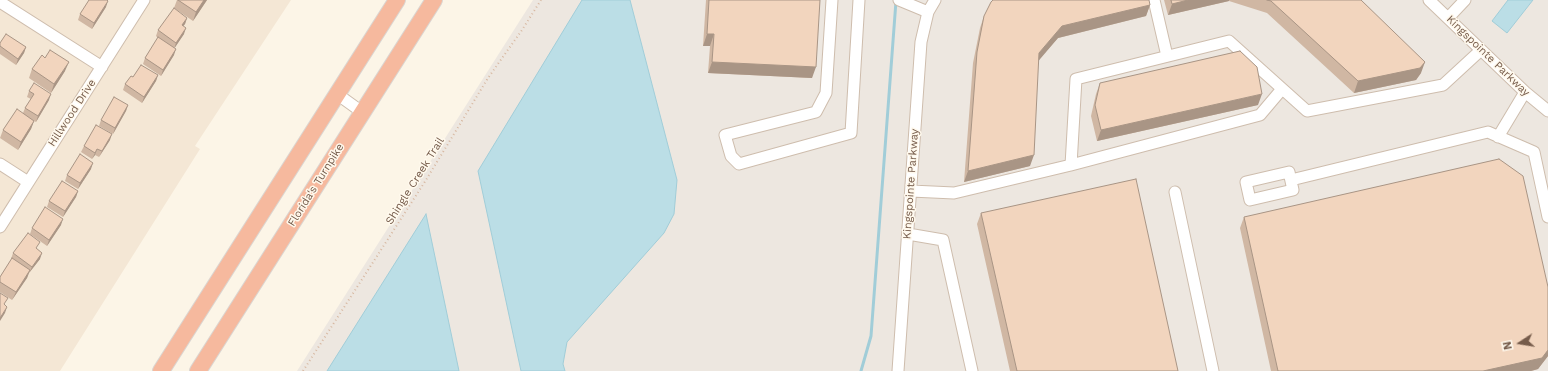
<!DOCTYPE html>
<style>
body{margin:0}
#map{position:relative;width:1548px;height:371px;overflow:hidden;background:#fcf5e7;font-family:"Work Sans",sans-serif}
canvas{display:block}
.north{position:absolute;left:1500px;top:323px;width:40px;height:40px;-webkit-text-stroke:3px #fff9ed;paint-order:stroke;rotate:258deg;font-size:11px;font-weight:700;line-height:16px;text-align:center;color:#765c4b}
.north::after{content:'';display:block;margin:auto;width:14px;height:18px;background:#765c4b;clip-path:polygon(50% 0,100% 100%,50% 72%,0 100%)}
</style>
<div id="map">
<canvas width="1548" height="371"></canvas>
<div class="north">N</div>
</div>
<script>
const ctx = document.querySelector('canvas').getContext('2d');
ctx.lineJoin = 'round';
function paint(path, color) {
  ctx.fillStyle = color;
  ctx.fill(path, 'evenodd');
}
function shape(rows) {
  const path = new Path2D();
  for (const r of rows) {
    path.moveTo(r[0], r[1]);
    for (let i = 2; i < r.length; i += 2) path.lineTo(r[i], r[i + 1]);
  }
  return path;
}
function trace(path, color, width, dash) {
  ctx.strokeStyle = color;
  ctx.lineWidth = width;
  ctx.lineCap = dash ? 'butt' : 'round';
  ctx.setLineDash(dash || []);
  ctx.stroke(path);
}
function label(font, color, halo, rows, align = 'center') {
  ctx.font = font + ' "Work Sans",sans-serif';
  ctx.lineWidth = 3;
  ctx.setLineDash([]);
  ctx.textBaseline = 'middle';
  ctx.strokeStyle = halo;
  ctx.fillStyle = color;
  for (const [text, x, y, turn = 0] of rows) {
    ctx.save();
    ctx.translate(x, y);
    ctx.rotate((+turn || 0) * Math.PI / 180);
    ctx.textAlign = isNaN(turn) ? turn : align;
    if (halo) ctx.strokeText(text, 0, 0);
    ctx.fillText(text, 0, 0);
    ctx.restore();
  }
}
paint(shape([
 [0,0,291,0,195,146,200,149,60,371,0,371]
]), '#f4e7d5');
paint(shape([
 [533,0,1548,0,1548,371,297,371]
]), '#ede7e0');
const water = shape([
 [582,0,630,0,677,180,674,214,664,233,567,342,563,364,565,371,521,371,478,171,582,0],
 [1508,0,1533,0,1507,33,1492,21,1508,0],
 [426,214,459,371,327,371,426,214]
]);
paint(water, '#bbdee6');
trace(water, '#a1cdd8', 1);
trace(shape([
 [861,371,871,336,896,1]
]), '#a1cdd8', 3);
const minor = shape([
 [832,0,826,93,816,112,725,135,731,156,739,164,851,133,859,0],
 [899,0,928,12],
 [1154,0,1167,56],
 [1429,0,1525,92,1548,111],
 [0,2,102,67],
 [1448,18,1465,0],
 [337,94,362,112],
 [1498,137,1525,92],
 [0,164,28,182],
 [1071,165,1260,115,1282,89],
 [1289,172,1293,190,1250,200,1246,182,1289,172],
 [1291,180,1488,132,1534,152,1548,217],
 [911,191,954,193,1071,165,1076,79,1229,41,1307,111,1443,85,1481,50],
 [1175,192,1213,371],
 [0,227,144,0],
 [908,234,943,240,972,371],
 [898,371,921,42,928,12,935,0]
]);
const highway = shape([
 [161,371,397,0],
 [198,371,434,0]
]);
trace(minor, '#cebdad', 13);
trace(highway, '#dbd5d0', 18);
trace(shape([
 [303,371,426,180,488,78,522,30,541,0]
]), '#d7b8a1', 2, [1, 3]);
trace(minor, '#fff', 11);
trace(highway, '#f6b99e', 16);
paint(shape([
 [177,0,207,0,193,21,174,8],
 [706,0,820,0,812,78,708,73,710,46,703,46],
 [1164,0,1361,0,1421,73,1416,80,1354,93,1267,13,1229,1,1168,15],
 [1150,5,1146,16,1058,38,1038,60,1030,166,964,182,973,63,980,28,984,16],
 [106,7,92,29,78,20,80,14],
 [187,18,185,24,183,26,184,34,174,48,174,55,161,76,143,64,145,58,158,38,156,36,158,30],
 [0,43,26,47,24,53,16,65,0,54],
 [32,69,65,71,51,93,29,78],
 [158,75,156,81,142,103,123,90,125,84,133,77],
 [1100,83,1258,105,1097,141,1091,116,1096,94],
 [29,91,49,100,36,122,34,121,31,129,18,150,0,138,3,130,23,113,25,108,31,99,27,97],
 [128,105,126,111,113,134,99,126,101,120],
 [110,140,99,157,95,155,92,159,81,152,84,146],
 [91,169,78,189,65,181,67,175],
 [78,191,76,197,63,217,47,207,49,201],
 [981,213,1178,371,1010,371,977,224],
 [1244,217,1548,287,1548,356,1538,369,1531,371,1271,371,1240,228],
 [61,225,47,246,30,234,32,228],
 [37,249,40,259,29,273,27,278,12,300,0,292,0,277,11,260,11,259,13,253]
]), '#d0b7a3');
paint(shape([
 [204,0,207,0,193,21,196,12],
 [1188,0,1229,0,1229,1,1168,15,1172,4],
 [108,1,106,7,92,29,94,23],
 [1150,5,1146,16,1058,38,1035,65,1039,53,1062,26],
 [187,18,185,24,179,31,182,25],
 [186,28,184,34,174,49,176,43],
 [707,34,714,34,710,46,703,46],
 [26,47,24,53,16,65,18,59],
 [176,49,174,55,161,76,163,70],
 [69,62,65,71,51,93,54,84],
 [712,62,816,67,812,78,708,73],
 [1425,62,1421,73,1416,80,1354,93,1358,81],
 [158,75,156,81,142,103,144,97],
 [51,94,49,100,36,122,38,116],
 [1262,94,1258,105,1097,141,1101,130],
 [128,105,126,111,113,134,115,128],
 [34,121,31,129,18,150,21,142],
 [112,134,110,140,99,157,102,151],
 [97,149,95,155,92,159],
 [1034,155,1030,166,964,182,968,171],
 [93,163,91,169,78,189,80,183],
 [78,191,76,197,63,217,65,211],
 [63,219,61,225,47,246,49,240],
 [42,253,40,259,29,273,32,267],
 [30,270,27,278,12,300,16,292],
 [7,307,5,313,0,321,0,318],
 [1548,350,1548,356,1538,369,1531,371,1483,371]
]), '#a99585');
const building = shape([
 [89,0,107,0,108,1,94,23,80,14,89,0],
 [178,0,204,0,196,12,178,0],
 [709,0,820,0,816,67,712,62,714,34,707,34,709,0],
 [993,0,1149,0,1150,5,1062,26,1039,53,1034,155,968,171,977,52,984,16,991,2,993,0],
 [1171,0,1188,0,1172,4,1171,0],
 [1267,0,1361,0,1425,62,1420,68,1358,81,1271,1,1267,0],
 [174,8,187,18,182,25,186,28,176,43,158,30,174,8],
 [6,34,26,47,18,59,0,46,0,43,6,34],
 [158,37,176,49,163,70,145,58,158,37],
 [50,50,69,62,54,84,32,69,42,55,45,58,50,50],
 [1240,51,1257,67,1262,94,1101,130,1095,105,1100,83,1240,51],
 [141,65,158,75,144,97,125,84,131,76,133,77,141,65],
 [34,83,51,94,38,116,25,108,34,94,29,91,34,83],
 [114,97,128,105,115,128,101,120,114,97],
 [17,109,34,121,21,142,3,130,17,109],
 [96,125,112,134,102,151,97,149,95,153,84,146,96,125],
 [80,154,93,163,80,183,67,175,80,154],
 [1499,159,1523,176,1548,287,1548,350,1542,358,1483,371,1278,371,1244,217,1499,159],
 [1136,179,1178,371,1017,371,981,213,1136,179],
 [62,181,78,191,65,211,49,201,62,181],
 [45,207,63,219,49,240,32,228,45,207],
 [28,233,40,242,36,248,42,253,32,267,13,253,28,233],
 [12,258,30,270,16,292,0,282,0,277,12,258],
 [0,293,8,298,4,304,7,307,0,318,0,293]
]);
paint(building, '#f2d5be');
trace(building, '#a99585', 1);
label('11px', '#765c4b', '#fff9ed', [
 ["Kingspointe Parkway",1488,56,44],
 ["Hillwood Drive",72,113,-57],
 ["Shingle Creek Trail",415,181,-58],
 ["Kingspointe Parkway",911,184,-86],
 ["Florida's Turnpike",316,185,-58]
]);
</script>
